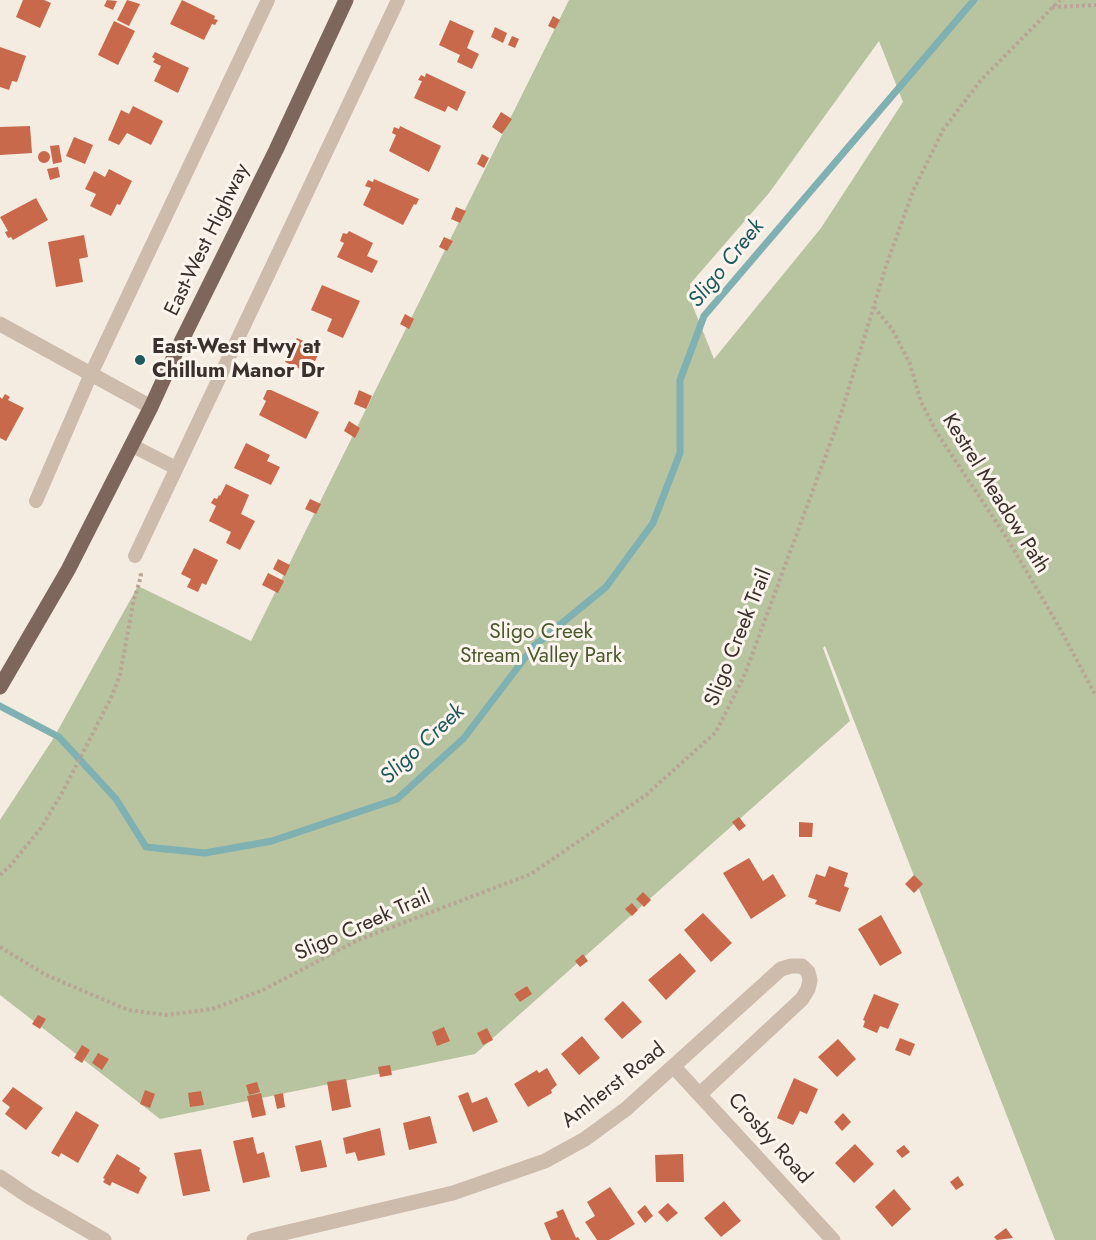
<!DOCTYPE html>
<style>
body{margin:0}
canvas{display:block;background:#f4ebe1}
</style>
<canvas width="1096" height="1240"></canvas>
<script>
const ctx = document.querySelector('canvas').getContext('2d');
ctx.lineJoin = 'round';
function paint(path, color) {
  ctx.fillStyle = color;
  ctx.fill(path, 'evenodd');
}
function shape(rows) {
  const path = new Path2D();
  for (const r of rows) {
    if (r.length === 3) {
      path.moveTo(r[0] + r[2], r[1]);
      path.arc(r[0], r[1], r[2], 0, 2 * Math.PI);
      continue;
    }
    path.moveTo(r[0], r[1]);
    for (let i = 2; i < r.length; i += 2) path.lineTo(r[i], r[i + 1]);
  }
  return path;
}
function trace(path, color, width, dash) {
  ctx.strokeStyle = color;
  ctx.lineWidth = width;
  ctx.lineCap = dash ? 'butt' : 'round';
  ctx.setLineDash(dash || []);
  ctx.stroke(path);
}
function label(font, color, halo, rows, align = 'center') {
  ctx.font = font + ' Jost,sans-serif';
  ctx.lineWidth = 6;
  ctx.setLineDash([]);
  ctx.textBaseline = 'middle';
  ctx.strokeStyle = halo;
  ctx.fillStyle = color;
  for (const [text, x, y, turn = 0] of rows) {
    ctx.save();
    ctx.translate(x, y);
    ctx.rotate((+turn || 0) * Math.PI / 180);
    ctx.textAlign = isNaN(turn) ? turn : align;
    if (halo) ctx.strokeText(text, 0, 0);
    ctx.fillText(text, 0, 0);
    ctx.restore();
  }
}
paint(shape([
 [569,0,1096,0,1096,1240,1055,1240,825,646,823,648,850,721,475,1054,160,1119,0,995,0,820,53,739,138,586,251,641],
 [879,41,903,102,821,228,714,359,690,299,690,284,769,193]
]), '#b8c4a0');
trace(shape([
 [0,706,59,737,116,799,146,847,205,853,272,841,397,799,464,738,534,646,606,587,653,523,680,453,680,380,704,316,974,0]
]), '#7fb0b2', 7);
paint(shape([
 [23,0,44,0,51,3,40,28,16,17],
 [107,0,117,1,113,10,104,6],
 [127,0,140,4,129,26,117,20],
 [182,0,215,16,214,19,218,20,215,25,212,24,204,40,170,24],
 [553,16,560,20,555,29,548,26],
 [450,20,474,31,467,48,479,54,472,69,457,62,460,55,439,45],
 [114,21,135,31,118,65,98,55],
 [495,27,507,33,503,43,491,37],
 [512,36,519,39,515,48,508,45],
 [0,47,26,56,17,82,12,81,9,90,0,87],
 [155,52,189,68,178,93,154,81,161,66,153,62,155,59,152,57],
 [426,73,466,92,457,111,448,106,445,112,414,98,422,81,418,80,421,75,425,77],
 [133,106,163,121,151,145,127,133,119,145,108,140,121,110,129,114],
 [501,112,512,119,502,134,492,127],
 [30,126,32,153,0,155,0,127],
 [400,126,441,146,429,172,389,151,396,135,392,133,394,127,399,129],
 [74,137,93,145,85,164,66,156],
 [59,145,62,162,53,164,50,146],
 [44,157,6],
 [482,154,489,158,484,168,477,164],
 [58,167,60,177,50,180,47,169],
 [109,169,132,181,120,205,117,204,111,216,90,206,96,194,85,189,94,171,105,177],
 [374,179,419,199,416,205,414,204,403,225,363,205,371,188,365,186,368,180,373,182],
 [36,198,48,220,13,240,11,237,8,238,5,232,8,231,0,217],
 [456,207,466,211,460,223,451,219],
 [349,231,373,243,367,256,378,261,372,273,337,257,344,243,340,241,343,233,347,234],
 [84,235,88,257,79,259,83,282,56,287,48,242],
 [444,237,453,241,447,251,439,247],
 [322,285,360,301,343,338,327,331,332,319,311,310],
 [405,314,414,319,409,329,400,324],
 [297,338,321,349,309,373,285,362],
 [267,390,271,390,319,412,306,439,259,415,266,401,263,399],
 [359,390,372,396,366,409,354,404],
 [5,394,10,397,8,400,24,408,6,441,0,438,0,397,2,399],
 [349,421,360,428,355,438,344,431],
 [246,443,270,455,267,461,280,467,271,485,234,468],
 [226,484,249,495,241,514,255,521,240,550,226,543,231,532,209,521,216,506,211,503,214,498,217,499,219,495,220,496],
 [310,499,321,504,316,514,305,509],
 [194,548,218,560,206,585,202,583,198,592,187,587,191,579,181,574],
 [278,559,290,565,285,576,273,569],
 [268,573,284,581,278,593,262,585],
 [739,817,746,826,739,831,732,822],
 [799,822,813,823,812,837,799,837],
 [749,858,763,881,773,874,786,896,751,919,723,873],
 [829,866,848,873,844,886,849,888,840,912,815,904,817,900,808,897,816,874,825,877],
 [914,875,923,884,914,893,905,884],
 [643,892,651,900,644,907,636,899],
 [632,903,638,910,632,916,625,909],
 [703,913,732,943,711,962,684,930],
 [881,915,902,953,880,966,858,929],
 [680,953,696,971,666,1000,648,980],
 [583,954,588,961,580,967,575,961],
 [527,986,532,994,520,1002,514,994],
 [874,994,899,1004,888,1029,880,1026,877,1033,863,1027,865,1021,863,1020],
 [623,1001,642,1022,622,1039,604,1019],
 [38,1015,46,1019,40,1029,32,1024],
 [444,1027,450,1041,437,1046,432,1032],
 [487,1028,493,1040,483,1045,477,1033],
 [582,1036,600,1058,579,1075,561,1054],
 [900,1038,915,1044,910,1056,895,1050],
 [838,1039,856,1059,837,1077,818,1057],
 [82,1045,90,1050,82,1063,74,1058],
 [98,1053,109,1059,102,1070,92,1063],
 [390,1065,392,1075,380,1077,378,1067],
 [547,1068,557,1085,551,1090,552,1093,528,1107,514,1084,537,1070,539,1073],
 [794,1078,818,1089,807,1114,800,1111,793,1125,777,1118],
 [346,1079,351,1107,332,1111,327,1082],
 [257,1082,260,1092,249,1095,246,1085],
 [13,1087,43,1108,26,1130,5,1114,10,1107,2,1101],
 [145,1090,155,1094,150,1108,140,1104],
 [201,1091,204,1105,190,1107,188,1093],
 [468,1092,472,1103,487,1097,498,1122,473,1132,458,1096],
 [261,1093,266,1115,252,1118,247,1096],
 [283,1093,285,1107,277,1109,274,1095],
 [76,1111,99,1125,78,1163,61,1153,59,1157,51,1153],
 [843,1113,851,1122,842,1131,834,1122],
 [430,1116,437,1143,409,1150,403,1123],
 [380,1128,385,1155,358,1161,355,1152,346,1154,343,1138],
 [253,1137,257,1154,264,1152,270,1177,243,1183,233,1141],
 [321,1140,327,1167,301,1172,295,1146],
 [855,1144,874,1164,854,1183,835,1163],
 [904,1145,910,1152,902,1158,896,1151],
 [201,1149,210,1191,183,1196,174,1153],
 [117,1154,140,1168,139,1171,147,1177,138,1194,112,1182,110,1186,103,1182,105,1179,103,1178],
 [683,1154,684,1182,656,1182,655,1155],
 [958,1176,964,1185,956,1190,950,1182],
 [610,1187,635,1224,609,1240,597,1240,585,1222,595,1216,587,1202],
 [894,1189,911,1209,892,1227,875,1207],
 [724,1201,741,1221,721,1237,704,1218],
 [668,1203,678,1213,667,1222,658,1212],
 [645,1205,653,1216,645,1223,637,1212],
 [563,1209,576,1238,578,1237,580,1240,551,1240,544,1223,558,1217,556,1212],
 [1006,1228,1013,1238,997,1240,994,1237]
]), '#c8694b');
trace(shape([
 [1052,7,1096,5],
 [874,307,892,329,910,364,921,402,937,433,1007,538,1058,625,1096,696],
 [0,875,10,866,41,828,62,793,111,698,120,675,133,604,141,576,140,571],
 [0,947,46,975,128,1010,166,1015,212,1009,263,990,358,940,531,874,646,795,716,732,745,674,841,414,886,266,913,191,943,130,981,80,1060,0]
]), '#b9a596', 4, [3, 3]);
trace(shape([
 [131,445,176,468],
 [36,501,91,374,268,0],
 [135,556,398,0]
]), '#cdbbac', 14);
trace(shape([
 [0,324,151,407],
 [674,1067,833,1240],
 [0,1177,28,1196,104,1240],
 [254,1240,453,1193,545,1161,585,1139,626,1109,781,969,791,966,802,966,808,972,810,980,808,989,802,999,700,1094]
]), '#cdbbac', 15);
trace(shape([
 [0,687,68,570,151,407,177,350,276,150,346,0]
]), '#7d675c', 15);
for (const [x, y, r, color] of [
 [140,360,6,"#1f5a5e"]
]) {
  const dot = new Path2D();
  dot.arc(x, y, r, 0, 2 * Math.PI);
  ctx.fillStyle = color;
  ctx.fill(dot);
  trace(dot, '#fbf5ee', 2);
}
label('21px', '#3b302b', '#fbf5ee', [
 ["East-West Highway",208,240,-64],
 ["Kestrel Meadow Path",995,494,58],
 ["Sligo Creek Trail",739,638,-68],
 ["Sligo Creek Trail",363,926,-24],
 ["Amherst Road",614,1086,-38],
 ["Crosby Road",769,1139,48]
]);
label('bold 21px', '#3b302b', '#fbf5ee', [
 ["East-West Hwy at",152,348],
 ["Chillum Manor Dr",152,372]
], 'left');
label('21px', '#4a5a2e', '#fbf5ee', [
 ["Sligo Creek",541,633],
 ["Stream Valley Park",541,657]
]);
label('italic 22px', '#1f5a5e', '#fbf5ee', [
 ["Sligo Creek",727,264,-51],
 ["Sligo Creek",423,745,-43]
]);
</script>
